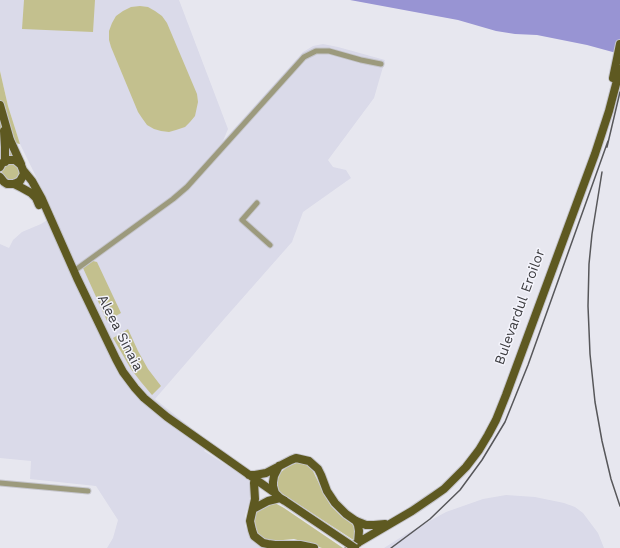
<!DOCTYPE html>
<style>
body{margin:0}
canvas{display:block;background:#e7e7ef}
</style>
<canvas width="620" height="548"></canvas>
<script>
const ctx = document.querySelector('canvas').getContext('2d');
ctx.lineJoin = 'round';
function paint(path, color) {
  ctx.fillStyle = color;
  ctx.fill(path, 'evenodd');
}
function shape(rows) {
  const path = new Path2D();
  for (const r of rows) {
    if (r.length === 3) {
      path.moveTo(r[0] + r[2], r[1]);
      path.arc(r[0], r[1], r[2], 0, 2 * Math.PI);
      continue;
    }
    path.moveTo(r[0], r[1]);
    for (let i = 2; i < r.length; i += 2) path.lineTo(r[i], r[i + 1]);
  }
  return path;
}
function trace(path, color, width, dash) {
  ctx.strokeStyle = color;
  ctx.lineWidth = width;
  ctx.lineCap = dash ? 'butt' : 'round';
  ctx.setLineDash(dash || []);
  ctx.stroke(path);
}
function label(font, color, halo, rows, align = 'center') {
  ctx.font = font + ' "Work Sans",sans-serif';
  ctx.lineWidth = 3;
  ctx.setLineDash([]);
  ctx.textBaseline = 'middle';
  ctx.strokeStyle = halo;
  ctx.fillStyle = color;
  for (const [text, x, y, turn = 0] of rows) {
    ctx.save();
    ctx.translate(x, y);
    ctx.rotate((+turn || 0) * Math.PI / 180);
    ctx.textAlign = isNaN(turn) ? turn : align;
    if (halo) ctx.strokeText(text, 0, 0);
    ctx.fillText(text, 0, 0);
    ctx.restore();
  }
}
paint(shape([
 [0,0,179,0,228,129,223,141,303,52,313,46,323,44,338,47,385,60,374,98,328,160,333,167,346,170,351,178,303,212,292,242,225,318,155,399,210,443,204,451,250,480,251,485,251,490,249,504,245,515,245,526,250,537,259,546,265,548,107,548,113,538,118,520,96,486,30,479,31,461,0,458,0,244,9,248,13,240,22,232,41,224,55,215,20,144,8,106,0,71],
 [506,495,535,497,564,503,575,507,583,513,598,533,604,548,384,548,406,534,446,512,483,499]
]), '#dadae9');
paint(shape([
 [24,0,95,0,93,32,22,29],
 [140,6,148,7,155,11,162,16,167,23,197,94,198,102,195,116,190,122,185,127,176,130,169,132,161,131,154,129,147,125,142,118,138,112,111,47,109,40,109,31,112,23,116,16,123,11,131,7],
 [0,71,8,106,20,144,10,142,15,156,8,156,6,141,0,139],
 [11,172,9],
 [93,261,97,262,121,313,107,321,83,268],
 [128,329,138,351,148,369,161,386,152,395,141,382,131,369,113,338],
 [296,463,302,463,308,465,312,469,325,496,331,506,342,517,356,527,355,541,278,491,275,483,279,474,287,467],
 [275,503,284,508,343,548,322,548,301,541,294,539,272,541,265,539,260,537,257,533,253,521,255,513,261,507]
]), '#c3c08e');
paint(shape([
 [350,0,620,0,620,54,587,45,537,35,515,34,496,31,458,20]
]), '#9894d3');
const minor = shape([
 [257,203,242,220,270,245],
 [74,271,173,199,187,187,304,57,316,51,329,51,361,60,381,64],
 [0,483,88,491]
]);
const primary = shape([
 [613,78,620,44],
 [0,105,10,140,21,164],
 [4,131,5,147,5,162],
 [0,167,2,163,8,160,15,160,21,165,23,170,24,174,20,181,14,184,7,184,4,182,0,177],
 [23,170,32,181,42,199,77,278,116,359,123,372,135,388,144,398,167,417,275,493,280,498,285,501],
 [14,184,22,188,31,193,36,198,39,205],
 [249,475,255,475,266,473,291,460,296,458,309,461,318,469,321,475,327,491,335,503,346,514,356,521,366,525,374,525,385,524],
 [254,483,255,499,250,521,252,530,254,536,263,543,268,544,275,545,300,545,314,548],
 [275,493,273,486,273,482,274,476,279,466],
 [253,509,268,501,280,498],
 [356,521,358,525,359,531,358,543],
 [349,548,412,511,434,496,444,489,466,467,479,450,488,435,496,420,506,395,595,154,609,111,620,69]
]);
trace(minor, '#c5c5cc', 7);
trace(primary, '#c5c5cc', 10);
trace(minor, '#9c9a7d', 5);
trace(primary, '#5e5921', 8);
trace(shape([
 [607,147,620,92],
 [602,172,592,234,589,264,588,306,590,354,595,402,602,441,611,479,620,506],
 [391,548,430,519,460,490,482,460,505,422,528,365,608,141]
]), '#57575a', 1.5);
const primaryBridge = shape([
 [285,501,355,548]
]);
trace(primaryBridge, '#c5c5cc', 10, []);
trace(primaryBridge, '#5e5921', 8);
label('14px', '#3c3c3f', '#f4f4fc', [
 ["Bulevardul Eroilor",520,307,-70],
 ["Aleea Sinaia",120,333,63]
]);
</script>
